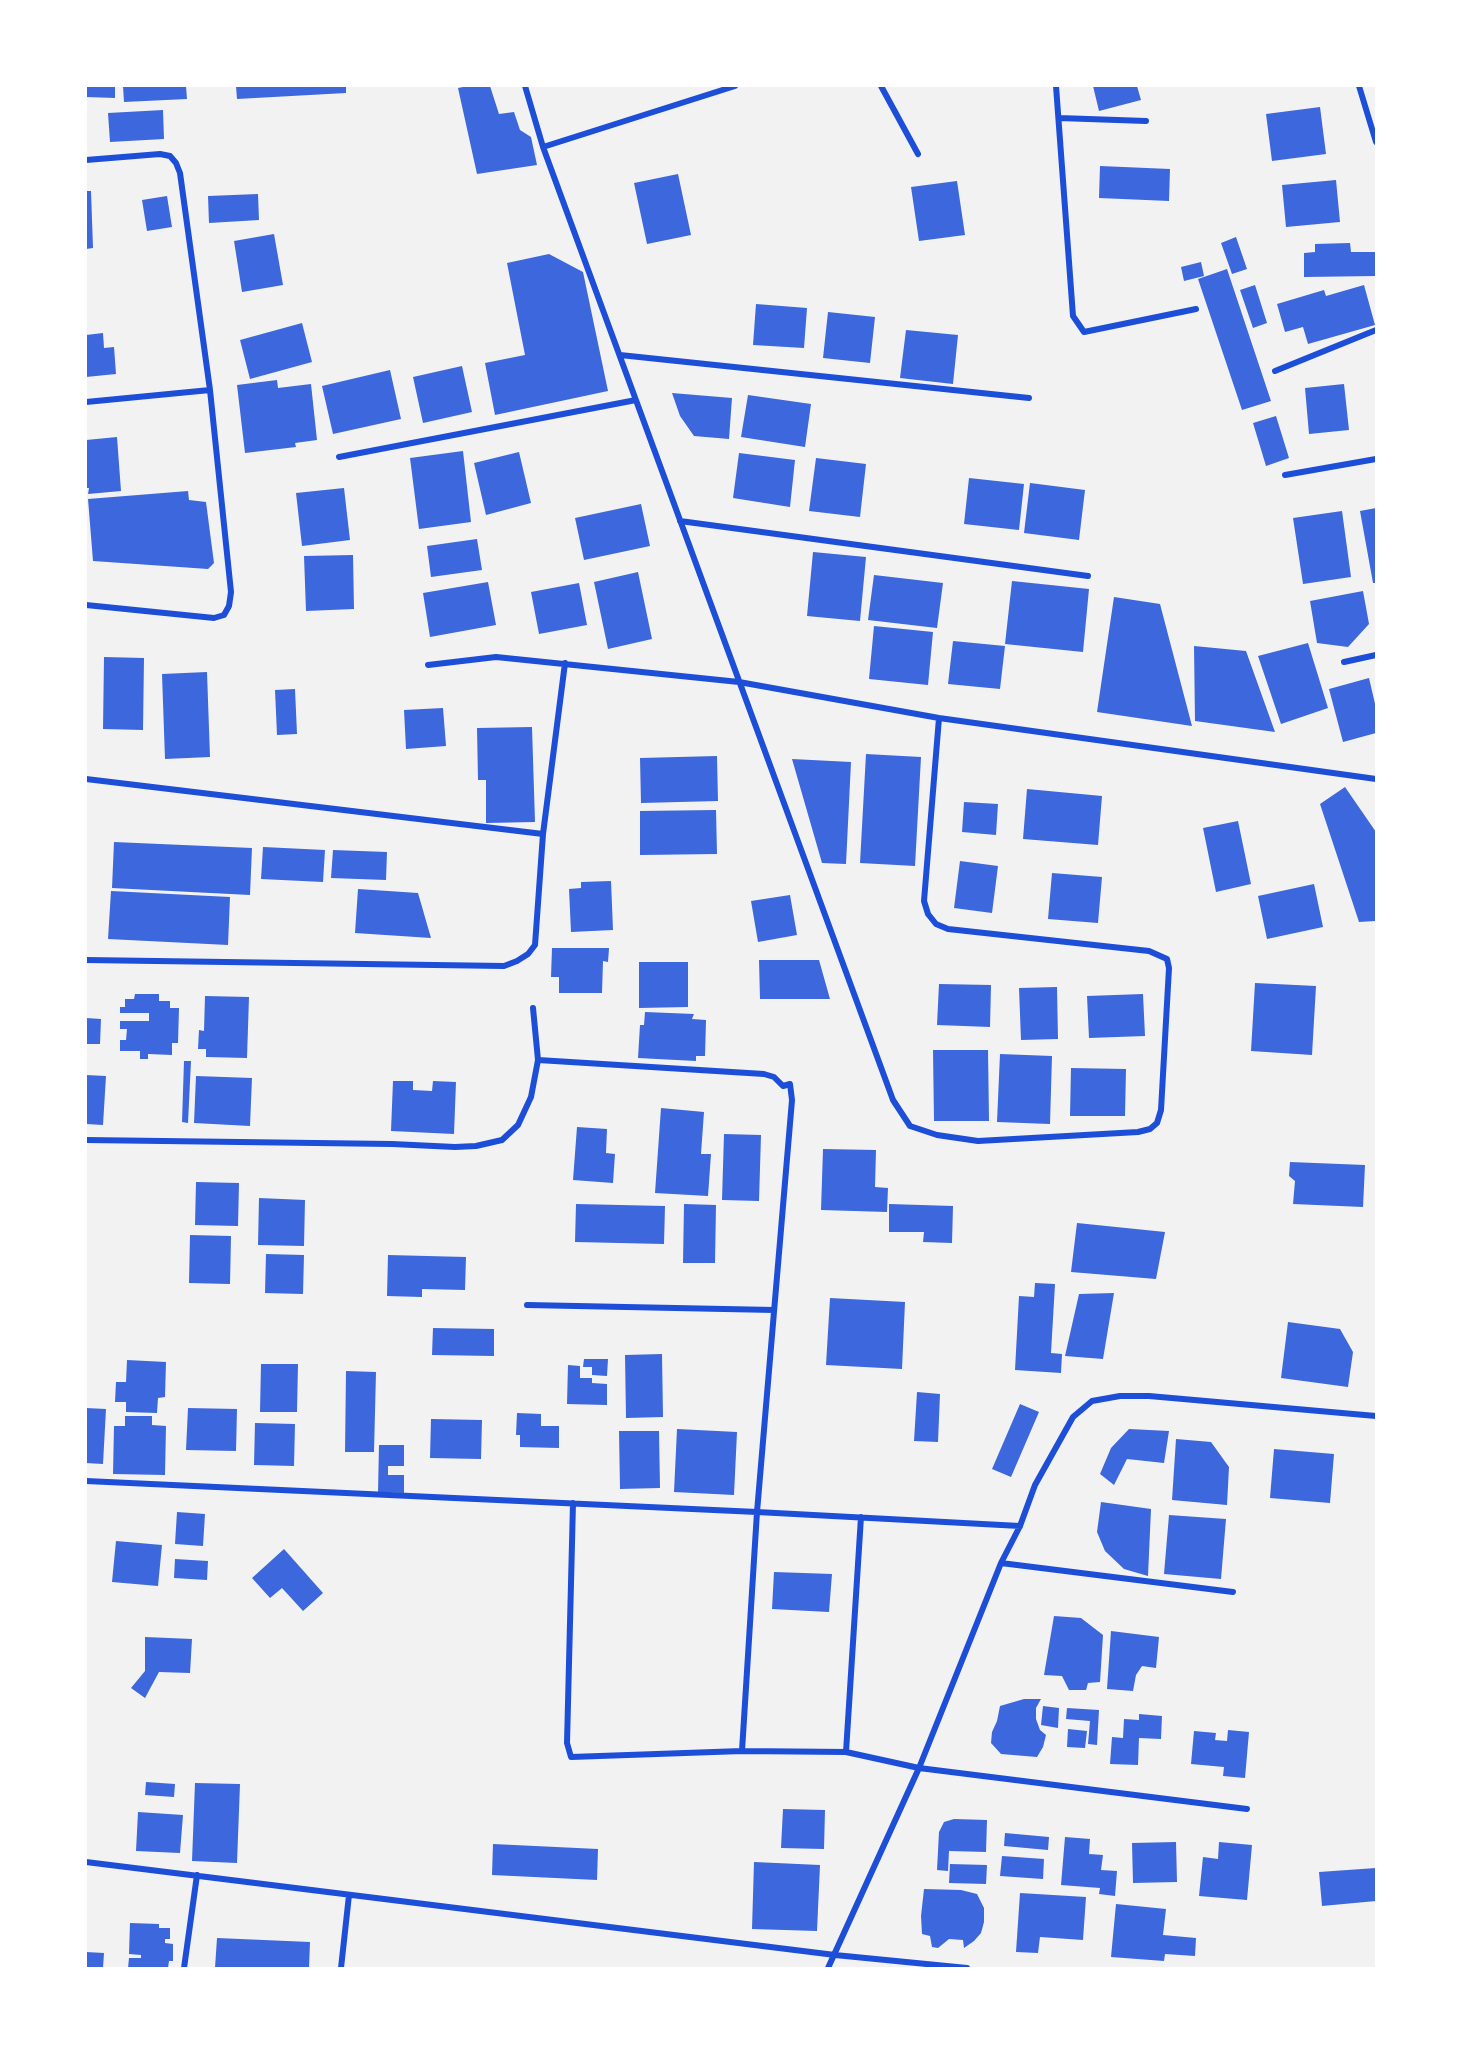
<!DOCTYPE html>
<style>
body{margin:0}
#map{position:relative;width:1462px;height:2054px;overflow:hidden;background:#f2f2f2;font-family:"Nunito Sans",sans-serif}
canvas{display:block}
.frame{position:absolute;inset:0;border:87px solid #fff;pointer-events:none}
</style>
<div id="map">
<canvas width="1462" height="2054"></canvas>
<div class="frame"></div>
</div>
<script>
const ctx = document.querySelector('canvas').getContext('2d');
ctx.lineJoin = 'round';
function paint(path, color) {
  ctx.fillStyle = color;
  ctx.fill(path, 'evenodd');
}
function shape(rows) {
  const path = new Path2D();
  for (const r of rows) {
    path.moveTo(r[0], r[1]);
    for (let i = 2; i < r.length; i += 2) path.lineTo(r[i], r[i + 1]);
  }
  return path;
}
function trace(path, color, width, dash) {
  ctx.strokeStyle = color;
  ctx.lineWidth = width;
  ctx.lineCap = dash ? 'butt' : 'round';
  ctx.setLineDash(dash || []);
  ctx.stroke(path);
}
paint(shape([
 [86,86,115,86,115,98,86,97],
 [123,86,186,86,187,99,124,102],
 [236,86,346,86,346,93,237,99],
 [468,86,490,86,499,114,514,112,520,130,531,137,537,165,477,174,458,88],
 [1093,86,1137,86,1141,100,1099,111],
 [1320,107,1326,154,1272,161,1266,114],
 [163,110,164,139,110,142,108,113],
 [1100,166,1170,169,1169,201,1099,198],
 [678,174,691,235,647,244,634,183],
 [1336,180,1340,222,1286,227,1282,185],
 [957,181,965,235,919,241,911,187],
 [86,191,91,191,93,248,86,249],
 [258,194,259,220,209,223,208,196],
 [167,196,172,227,147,231,142,200],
 [274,234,283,285,242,292,234,241],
 [1236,237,1247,269,1232,274,1221,243],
 [1350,243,1351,252,1376,252,1376,276,1304,277,1304,253,1315,252,1315,244],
 [549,254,583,272,608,391,495,415,485,363,525,355,507,263],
 [1201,262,1204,276,1184,281,1181,267],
 [1227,269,1271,401,1242,410,1198,279],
 [1255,285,1267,323,1253,328,1240,290],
 [1364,285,1375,325,1308,344,1303,327,1285,332,1277,304,1324,290,1326,296],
 [756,304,807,308,804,348,753,345],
 [828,312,875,317,870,363,823,358],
 [302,323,312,362,250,379,240,340],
 [906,330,958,335,953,384,900,378],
 [103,333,104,348,114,347,116,374,86,377,86,335],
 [462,366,472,412,423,423,413,377],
 [390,370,401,419,333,434,322,386],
 [277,380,278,388,311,384,317,440,295,443,296,447,245,453,237,385],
 [1344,384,1349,430,1309,434,1305,388],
 [672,393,732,398,729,439,694,436,680,416],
 [748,395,811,404,805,447,741,437],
 [1276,416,1289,458,1266,466,1253,423],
 [117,437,121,491,88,494,89,488,86,488,86,440],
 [463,451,471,522,419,529,410,458],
 [519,452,531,503,486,515,474,463],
 [739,453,795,460,790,507,733,498],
 [816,458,866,464,860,517,809,511],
 [969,478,1024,484,1019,530,964,524],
 [1030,483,1085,490,1079,540,1024,533],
 [344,488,350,540,302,546,296,493],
 [188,491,189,500,206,502,214,563,208,569,93,561,88,499],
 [641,504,650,546,584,560,575,518],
 [1376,508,1376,583,1373,583,1360,511],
 [1342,511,1351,577,1303,584,1293,518],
 [477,539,482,570,431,577,427,546],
 [813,552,866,557,860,621,807,616],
 [353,555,354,609,306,611,304,556],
 [638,572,652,639,608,649,594,582],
 [874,575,943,583,937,628,868,620],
 [1012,581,1089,589,1083,652,1005,644],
 [488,582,496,625,430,637,423,593],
 [579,583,587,625,539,634,531,592],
 [1363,591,1369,624,1348,647,1317,643,1310,601],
 [1114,597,1160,604,1192,726,1097,712],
 [874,626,933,632,928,685,869,679],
 [953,641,1005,646,1000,689,948,684],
 [1308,643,1328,708,1281,724,1258,656],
 [1194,646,1246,651,1275,732,1195,721],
 [104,657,144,658,143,730,103,729],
 [207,672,210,757,165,759,162,674],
 [1369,678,1376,708,1376,733,1343,742,1329,689],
 [295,689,297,734,277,735,275,690],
 [443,708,446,746,406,749,404,710],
 [532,727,535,822,486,823,486,780,478,780,477,728],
 [866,754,921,757,915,866,860,863],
 [717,756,718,801,641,803,640,758],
 [792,759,851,762,846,864,822,863],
 [1345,787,1376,832,1375,921,1359,922,1320,804],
 [1027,789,1102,796,1098,845,1023,839],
 [964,802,998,804,996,835,962,832],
 [716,810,717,854,640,855,640,811],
 [1238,821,1251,884,1216,892,1203,828],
 [114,842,252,848,250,895,112,888],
 [263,847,325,850,323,882,261,879],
 [333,850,387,852,386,880,331,878],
 [960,861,998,866,992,913,954,908],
 [1052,873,1102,877,1098,923,1048,919],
 [611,881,613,930,571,932,569,889,581,888,581,882],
 [1314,884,1323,927,1267,939,1258,896],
 [358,889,418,893,431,938,355,933],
 [111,891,230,897,228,945,108,939],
 [790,895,797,935,758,942,751,901],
 [552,948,609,948,608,962,603,961,602,993,559,993,559,977,551,977],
 [759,960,819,960,830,999,760,999],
 [639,962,688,962,688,1007,639,1008],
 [1255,983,1316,986,1312,1055,1251,1051],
 [939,984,991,985,990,1027,937,1025],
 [1057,987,1058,1039,1021,1040,1019,988],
 [135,994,159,994,159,1001,170,1001,170,1008,179,1008,178,1043,172,1043,172,1055,148,1054,148,1059,140,1059,140,1051,120,1051,120,1040,126,1040,127,1029,120,1029,120,1021,149,1021,149,1013,120,1013,120,1007,125,1007,125,999,134,999],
 [1143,994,1145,1036,1089,1038,1087,996],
 [205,996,249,997,247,1058,206,1057,206,1049,198,1049,199,1030,204,1031],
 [645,1012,694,1014,692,1019,706,1020,705,1056,696,1056,696,1061,638,1058,640,1025,644,1025],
 [86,1018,101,1019,100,1044,86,1044],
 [933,1050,988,1050,989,1121,934,1121],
 [1000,1054,1052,1056,1050,1124,997,1122],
 [184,1061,191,1061,188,1123,182,1122],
 [1071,1068,1126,1069,1125,1116,1070,1116],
 [86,1075,106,1076,103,1125,86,1124],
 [196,1076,252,1078,250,1126,194,1123],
 [393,1081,413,1081,413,1090,432,1091,433,1081,456,1082,454,1134,391,1131],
 [661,1108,704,1112,701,1154,711,1154,708,1196,655,1193],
 [577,1127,607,1129,606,1153,615,1154,613,1183,573,1180],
 [724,1134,761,1135,759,1201,722,1200],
 [823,1149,876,1150,875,1187,888,1188,887,1212,821,1210],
 [1290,1162,1365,1165,1363,1207,1293,1204,1295,1181,1289,1176],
 [196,1182,239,1183,238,1226,195,1225],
 [259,1198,305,1200,304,1246,258,1245],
 [576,1204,665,1206,664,1244,575,1242],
 [684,1204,716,1205,715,1263,683,1263],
 [889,1204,953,1206,952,1243,923,1242,924,1232,889,1232],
 [1077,1223,1165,1232,1156,1279,1071,1272],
 [190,1235,231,1236,230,1284,189,1283],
 [266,1254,304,1255,303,1294,265,1293],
 [388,1255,466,1257,465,1290,422,1289,422,1297,387,1296],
 [1035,1283,1055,1284,1051,1353,1062,1354,1061,1373,1015,1370,1019,1296,1034,1297],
 [1114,1293,1103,1359,1065,1356,1079,1294],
 [830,1298,905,1302,902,1369,826,1365],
 [1288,1322,1340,1329,1353,1352,1348,1387,1281,1378],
 [433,1328,494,1329,494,1356,432,1355],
 [662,1354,663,1417,626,1418,625,1355],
 [584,1359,608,1359,607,1376,592,1375,592,1367,583,1367],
 [127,1360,166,1362,165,1397,158,1398,157,1413,126,1412,126,1402,115,1402,116,1382,126,1382],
 [261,1364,298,1364,297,1412,260,1412],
 [568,1365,580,1366,580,1378,592,1378,592,1383,607,1384,607,1405,567,1404],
 [346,1371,376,1372,374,1452,345,1452],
 [917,1392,940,1394,938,1442,914,1441],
 [1020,1404,1039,1412,1011,1477,992,1469],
 [86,1408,106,1409,103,1464,86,1463],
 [188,1408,237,1409,236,1451,186,1450],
 [517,1413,541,1414,541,1426,559,1426,559,1448,520,1447,520,1435,516,1435],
 [125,1416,152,1416,152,1425,166,1426,165,1475,113,1474,114,1426,125,1426],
 [431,1419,482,1420,481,1459,430,1458],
 [255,1423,295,1424,294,1466,254,1465],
 [677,1429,737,1432,734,1495,674,1492],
 [1129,1429,1169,1431,1164,1463,1127,1459,1114,1485,1100,1474,1111,1448],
 [619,1431,659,1431,660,1488,620,1489],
 [1176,1439,1211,1442,1229,1467,1227,1505,1172,1500],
 [379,1445,404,1445,404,1466,388,1466,388,1475,404,1475,404,1493,378,1492],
 [1274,1449,1334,1454,1330,1503,1270,1498],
 [1101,1502,1151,1509,1148,1576,1124,1569,1105,1551,1097,1532],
 [177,1512,205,1514,203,1546,175,1544],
 [1169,1515,1226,1519,1221,1579,1164,1574],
 [116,1541,162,1545,158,1586,112,1582],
 [284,1549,323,1593,303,1611,282,1588,270,1598,252,1578],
 [175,1559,208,1561,207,1580,174,1578],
 [774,1572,832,1574,829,1612,772,1609],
 [1054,1616,1081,1618,1103,1635,1100,1682,1088,1683,1086,1690,1069,1690,1062,1676,1044,1675],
 [1111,1631,1159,1637,1156,1668,1142,1666,1136,1675,1133,1691,1107,1689],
 [145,1637,192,1639,190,1673,159,1672,145,1698,131,1688,145,1671],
 [1024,1699,1041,1699,1036,1708,1036,1719,1040,1730,1046,1735,1043,1747,1037,1757,1001,1754,991,1743,992,1732,997,1721,1000,1706],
 [1043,1706,1059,1708,1058,1728,1041,1725],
 [1067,1708,1099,1710,1097,1745,1088,1744,1090,1721,1066,1719],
 [1139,1714,1162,1716,1161,1739,1139,1738,1138,1765,1110,1764,1112,1737,1123,1738,1124,1719,1139,1720],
 [1068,1729,1087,1731,1085,1748,1067,1747],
 [1228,1730,1249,1732,1245,1778,1223,1776,1224,1767,1191,1764,1194,1731,1216,1733,1215,1740,1227,1741],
 [146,1782,175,1784,174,1797,145,1795],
 [195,1783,240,1784,237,1863,192,1861],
 [783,1809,825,1810,824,1849,781,1848],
 [138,1812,183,1815,180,1853,136,1851],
 [954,1819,987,1820,986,1852,949,1851,948,1871,937,1870,939,1832,944,1822],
 [1005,1833,1049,1837,1048,1850,1004,1846],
 [1065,1837,1090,1839,1089,1854,1103,1855,1101,1870,1117,1871,1115,1896,1099,1894,1100,1888,1061,1885],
 [1176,1842,1177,1882,1133,1883,1132,1843],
 [1219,1842,1252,1845,1247,1900,1199,1896,1203,1857,1218,1859],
 [493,1844,598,1849,597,1880,492,1875],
 [1002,1856,1044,1859,1043,1879,1000,1876],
 [754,1862,820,1865,817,1931,752,1929],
 [950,1864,987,1865,986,1884,949,1883],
 [1376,1868,1376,1901,1322,1906,1319,1872],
 [924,1889,961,1890,977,1894,984,1908,984,1922,981,1933,974,1941,964,1948,963,1940,949,1939,938,1948,932,1947,930,1936,922,1934,921,1916],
 [1020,1893,1086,1897,1083,1940,1040,1937,1038,1953,1016,1952],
 [1116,1904,1166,1909,1163,1935,1196,1938,1195,1956,1165,1954,1164,1961,1111,1957],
 [130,1923,159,1924,159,1928,170,1928,170,1939,165,1939,165,1943,173,1944,173,1961,169,1961,168,1968,128,1968,129,1958,141,1958,141,1955,129,1954],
 [217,1938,310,1942,309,1968,215,1968],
 [86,1952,104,1953,103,1968,86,1967]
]), '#3d67dc');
trace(shape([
 [525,86,543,147,893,1100,910,1126,937,1135,978,1141,1138,1132,1150,1129,1157,1123,1161,1110,1169,968,1167,959,1149,951,948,929,936,924,928,914,924,901,939,718],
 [881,86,918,154],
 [1056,86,1073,316,1084,332,1196,309],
 [1359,86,1376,142],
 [1059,118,1146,121],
 [543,147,735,86],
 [86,160,160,154,170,156,176,163,180,173,210,390,231,592,229,606,224,615,214,618,86,605],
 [620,355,1029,398],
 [1275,371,1376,330],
 [86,402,210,390],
 [339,457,636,400],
 [1285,475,1376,459],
 [680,521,1088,576],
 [1344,662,1376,655],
 [428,665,496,657,739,682,939,718,1376,779],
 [86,779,543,834],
 [86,960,504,966,517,961,528,954,535,945,543,834,565,663],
 [538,1060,764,1074,774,1077,783,1086,790,1084,792,1100,757,1512,742,1751],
 [86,1140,392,1144,455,1147,476,1146,502,1140,518,1125,531,1097,538,1060,533,1008],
 [527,1305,774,1310],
 [86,1481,757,1512,1020,1526],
 [573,1503,567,1743,571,1757,742,1751,846,1752,919,1768,1247,1809],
 [1001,1563,1233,1592],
 [846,1752,861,1517],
 [86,1862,835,1955,967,1968],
 [184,1968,197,1875],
 [341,1968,349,1895],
 [828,1968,919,1768,1001,1563,1020,1526,1035,1485,1073,1417,1092,1401,1120,1396,1149,1396,1376,1416]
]), '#1d4ed8', 6);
</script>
